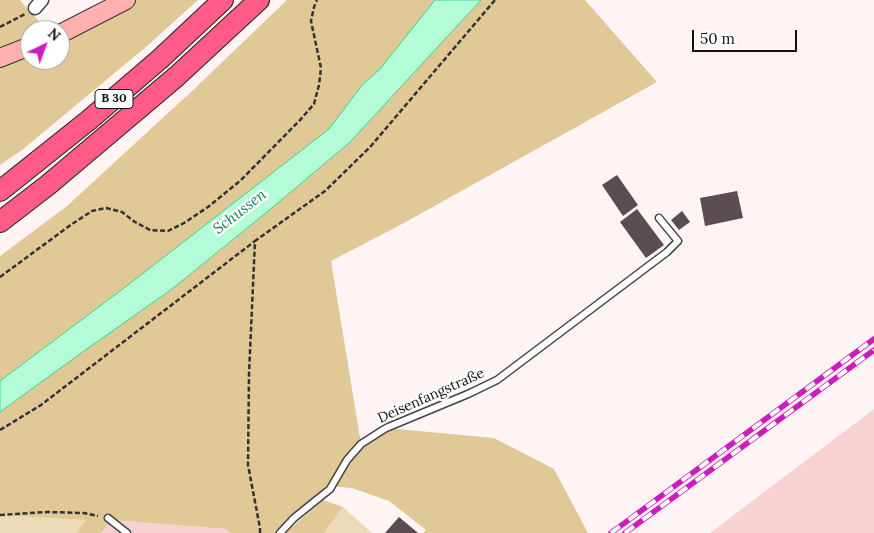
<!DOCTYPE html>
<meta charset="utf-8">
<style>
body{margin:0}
#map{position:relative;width:874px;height:533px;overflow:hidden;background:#fff4f4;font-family:Lora,serif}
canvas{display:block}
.north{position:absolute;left:20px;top:20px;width:50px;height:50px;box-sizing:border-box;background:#fff;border:1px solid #9f9f9f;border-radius:50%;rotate:42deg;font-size:14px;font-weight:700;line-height:20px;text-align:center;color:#101010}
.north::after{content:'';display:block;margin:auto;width:18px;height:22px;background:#cd1cbe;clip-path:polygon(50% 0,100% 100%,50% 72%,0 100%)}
.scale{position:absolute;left:692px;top:30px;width:105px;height:22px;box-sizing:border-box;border:2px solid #101010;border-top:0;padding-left:6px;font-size:15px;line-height:18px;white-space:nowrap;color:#101010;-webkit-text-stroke:4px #fff;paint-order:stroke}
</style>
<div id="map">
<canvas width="874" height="533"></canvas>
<div class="north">N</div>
<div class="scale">50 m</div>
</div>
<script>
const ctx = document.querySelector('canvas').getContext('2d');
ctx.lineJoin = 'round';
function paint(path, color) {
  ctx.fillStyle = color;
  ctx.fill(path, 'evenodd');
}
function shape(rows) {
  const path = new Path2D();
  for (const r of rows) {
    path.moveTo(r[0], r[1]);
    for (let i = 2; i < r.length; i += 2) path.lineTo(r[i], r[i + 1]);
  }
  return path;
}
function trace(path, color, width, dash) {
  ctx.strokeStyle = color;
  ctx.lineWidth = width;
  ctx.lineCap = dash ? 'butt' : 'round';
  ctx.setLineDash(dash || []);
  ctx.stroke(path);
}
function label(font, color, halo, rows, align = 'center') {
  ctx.font = font + ' Lora,serif';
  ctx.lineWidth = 5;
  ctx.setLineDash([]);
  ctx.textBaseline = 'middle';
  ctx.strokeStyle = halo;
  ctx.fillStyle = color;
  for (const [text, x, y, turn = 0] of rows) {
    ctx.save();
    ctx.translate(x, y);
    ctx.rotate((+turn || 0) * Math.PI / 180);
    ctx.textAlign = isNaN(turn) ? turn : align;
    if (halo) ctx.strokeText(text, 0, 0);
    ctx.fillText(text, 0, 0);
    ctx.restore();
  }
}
paint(shape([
 [874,409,874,533,710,533],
 [112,520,226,529,231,533,101,533]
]), '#f8d2d1');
paint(shape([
 [343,507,372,533,324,533],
 [0,515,87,520,76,533,0,533]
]), '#eed9b9');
paint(shape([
 [0,0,20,0,47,30,30,30,30,60,60,60,60,34,126,0,198,0,147,46,22,150,0,165],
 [287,0,585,0,657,82,404,223,331,261,361,444,386,428,494,438,554,469,588,533,423,533,426,530,389,501,352,488,326,486,280,533,231,533,226,529,112,520,101,533,76,533,86,520,0,515,0,256,67,206,192,91],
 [323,500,343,507,324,533,285,533]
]), '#e0c897');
const water = shape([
 [435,0,481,0,349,143,273,207,172,289,77,356,0,412,0,381,128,285,329,129,363,84,380,69,435,0]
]);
paint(water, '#b4fbd7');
trace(water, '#35d88b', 1);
paint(shape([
 [617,175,638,205,623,216,602,185],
 [737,191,743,218,705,226,700,198],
 [637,209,664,245,646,258,620,222],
 [682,211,690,222,679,230,671,220],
 [399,517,418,533,385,533]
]), '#5a4c53');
const service = shape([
 [108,518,127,533],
 [280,533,294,518,330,489,347,460,361,444,386,428,468,394,497,380,667,252,678,241,659,218]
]);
const minor = shape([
 [35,8,42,0]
]);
const secondary = shape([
 [60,34,126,0],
 [0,58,30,46]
]);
const trunk = shape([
 [0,191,89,120,160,59,223,0],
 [0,222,48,185,177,76,259,0]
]);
trace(service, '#434343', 9);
trace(minor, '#434343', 15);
trace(secondary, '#323232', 20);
trace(trunk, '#212121', 22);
trace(shape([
 [0,27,25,14],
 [0,277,72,224,92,211,106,208,122,212,135,222,150,230,168,231,184,223,208,207,241,180,301,119,314,104,319,85,321,68,311,21,314,7,317,0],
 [0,430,41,405,255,241],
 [0,515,47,512,84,513,98,516],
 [260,533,260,528,248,465,249,374,255,241,325,191,371,146,495,0]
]), '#323232', 2.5, [5, 2.5]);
trace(service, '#fff', 6);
trace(minor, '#fff', 12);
trace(secondary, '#ffb0af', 18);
trace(trunk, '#fe5b88', 20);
const rail = shape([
 [611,533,874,339],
 [625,533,874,350]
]);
trace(rail, '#cd1cbe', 5.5);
trace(rail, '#fff', 4, [11]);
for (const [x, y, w] of [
 [114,99,38]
]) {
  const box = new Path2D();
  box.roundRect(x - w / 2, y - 9.5, w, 19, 4);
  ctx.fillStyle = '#fff';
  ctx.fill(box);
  trace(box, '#101010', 1);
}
label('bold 12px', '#101010', null, [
 ["B 30",114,99]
]);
label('14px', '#101010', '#fff', [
 ["Deisenfangstraße",431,396,-24]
]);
label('italic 15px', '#0f8752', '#fff', [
 ["Schussen",240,212,-38]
]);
</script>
